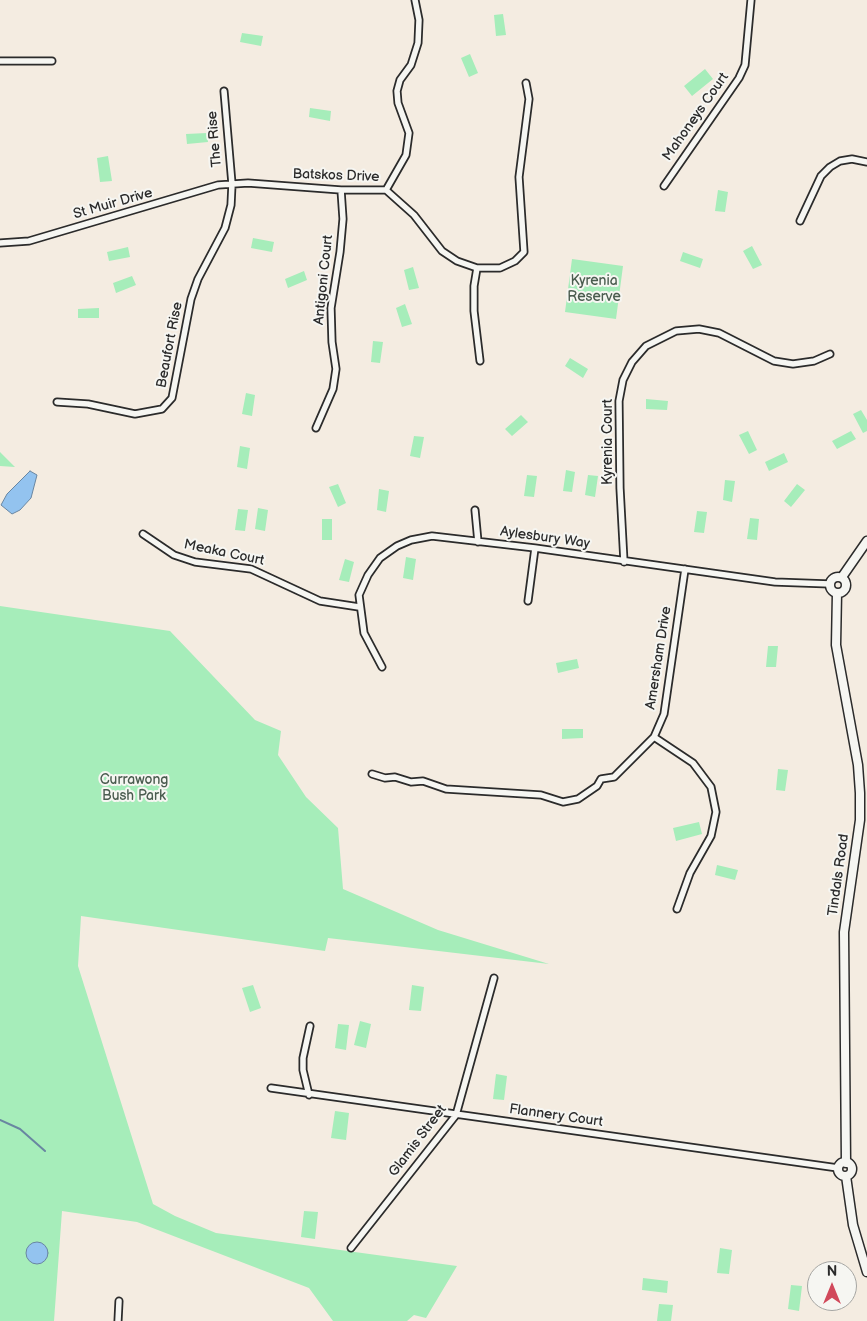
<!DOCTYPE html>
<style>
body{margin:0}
#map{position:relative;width:867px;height:1321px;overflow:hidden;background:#f4ece1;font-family:"Balsamiq Sans",sans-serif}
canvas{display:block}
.north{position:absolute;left:807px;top:1261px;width:50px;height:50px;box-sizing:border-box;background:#f6f6f2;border:1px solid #a5a5a2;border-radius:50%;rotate:0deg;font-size:14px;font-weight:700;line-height:20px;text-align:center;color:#2b2b2b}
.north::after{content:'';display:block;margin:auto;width:18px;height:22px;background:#d1495b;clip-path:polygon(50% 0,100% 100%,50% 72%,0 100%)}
</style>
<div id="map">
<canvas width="867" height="1321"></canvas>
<div class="north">N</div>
</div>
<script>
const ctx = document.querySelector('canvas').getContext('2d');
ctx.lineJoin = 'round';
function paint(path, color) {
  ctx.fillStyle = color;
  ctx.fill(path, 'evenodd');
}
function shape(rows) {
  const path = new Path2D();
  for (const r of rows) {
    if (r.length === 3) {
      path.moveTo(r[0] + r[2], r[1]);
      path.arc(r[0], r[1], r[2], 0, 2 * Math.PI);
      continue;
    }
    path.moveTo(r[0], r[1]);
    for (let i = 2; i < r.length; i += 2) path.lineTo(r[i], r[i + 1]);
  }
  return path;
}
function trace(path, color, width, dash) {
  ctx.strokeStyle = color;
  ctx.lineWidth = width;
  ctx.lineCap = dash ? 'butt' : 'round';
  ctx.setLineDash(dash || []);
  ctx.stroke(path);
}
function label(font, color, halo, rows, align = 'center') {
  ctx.font = font + ' "Balsamiq Sans",sans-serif';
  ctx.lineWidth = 4;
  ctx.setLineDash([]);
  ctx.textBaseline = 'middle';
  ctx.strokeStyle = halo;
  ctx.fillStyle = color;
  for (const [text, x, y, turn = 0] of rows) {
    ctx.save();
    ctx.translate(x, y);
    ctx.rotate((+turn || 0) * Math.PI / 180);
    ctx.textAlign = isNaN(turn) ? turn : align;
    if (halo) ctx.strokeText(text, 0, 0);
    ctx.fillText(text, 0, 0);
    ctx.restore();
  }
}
paint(shape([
 [503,14,506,35,496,36,494,15],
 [242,33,263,36,261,46,240,42],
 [470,54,478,73,469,77,461,58],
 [705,69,713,79,692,96,684,86],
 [310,108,331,111,330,121,309,117],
 [207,133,208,142,187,144,186,134],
 [108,156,112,181,100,182,97,158],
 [718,190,728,192,725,212,715,211],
 [253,238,274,242,272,252,251,248],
 [752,246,762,265,753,269,743,251],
 [128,247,130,257,109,261,107,252],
 [683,252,703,259,700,268,680,261],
 [572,259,623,266,616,319,565,312],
 [413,267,419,288,409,290,404,270],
 [304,271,307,280,288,288,285,279],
 [132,276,136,285,116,293,113,283],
 [405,304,412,324,402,327,396,308],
 [99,308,99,318,78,318,78,309],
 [373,341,383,342,380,363,371,362],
 [570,358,588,369,583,378,565,366],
 [246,393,255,395,252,416,242,414],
 [646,399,668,401,667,410,646,409],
 [861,410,867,420,867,431,863,433,853,414],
 [521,415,528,422,512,436,505,429],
 [748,431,757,450,749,454,739,435],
 [851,431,856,439,837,449,832,441],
 [414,436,424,437,420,458,410,456],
 [240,446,250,448,247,469,237,467],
 [0,452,15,467,0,466],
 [784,453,788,462,769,471,765,462],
 [566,470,575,472,572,492,563,491],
 [527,475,537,476,534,497,524,496],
 [588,475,598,476,595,497,585,495],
 [725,480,735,481,732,502,723,500],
 [338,484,346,503,338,507,329,487],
 [797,484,805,490,791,507,784,501],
 [379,489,389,491,386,512,377,510],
 [258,508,268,510,265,531,255,529],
 [238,509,248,510,245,531,235,530],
 [697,511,707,512,704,533,694,532],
 [750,518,759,519,757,540,747,539],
 [322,519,332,519,332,540,322,540],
 [406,557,416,559,413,580,403,578],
 [345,559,354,562,349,582,339,580],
 [0,606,170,631,255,720,281,731,278,755,306,797,338,828,343,889,438,930,549,964,328,938,325,951,81,916,78,966,153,1204,175,1216,216,1233,457,1266,426,1318,414,1315,407,1321,333,1321,309,1288,137,1222,62,1211,54,1321,0,1321],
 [768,646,778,646,776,667,766,667],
 [577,659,579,668,558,673,556,663],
 [562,729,583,729,583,738,562,739],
 [778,769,788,770,785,791,776,790],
 [699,822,702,834,676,841,673,828],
 [717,865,738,870,735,880,715,875],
 [253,985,261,1008,250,1012,242,988],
 [412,985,424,987,421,1011,409,1010],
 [360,1021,371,1024,366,1048,354,1045],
 [338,1024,349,1025,346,1050,335,1048],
 [496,1074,507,1076,504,1100,493,1099],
 [335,1111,349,1113,346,1140,331,1138],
 [304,1211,318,1212,315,1239,301,1237],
 [720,1248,732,1250,729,1274,717,1273],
 [643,1278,668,1281,667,1293,642,1290],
 [791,1285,802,1286,799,1311,788,1309],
 [659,1304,673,1305,671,1321,657,1321]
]), '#a6edba');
const water = shape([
 [30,471,37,475,31,498,20,510,12,514,1,505,7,494,30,471],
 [37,1253,11]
]);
paint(water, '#93c3ef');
trace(water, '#6986a1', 1);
trace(shape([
 [0,1120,20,1129,45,1151]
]), '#6986a1', 2);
const street = shape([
 [0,61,52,61],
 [664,186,739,78,745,65,751,0],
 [386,190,414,215,442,251,457,261,477,268,500,268,515,261,524,252,519,177,529,99,526,83],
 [800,221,821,176,830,167,840,161,852,159,867,162],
 [0,243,29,241,218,185,248,183,341,190,386,190,406,155,409,133,398,103,397,91,400,80,411,65,418,43,419,20,415,0],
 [477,268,474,286,474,311,480,361],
 [57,402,88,404,135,414,162,409,172,398,191,299,198,279,225,228,231,205,232,184,224,91],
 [316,428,333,389,336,369,332,342,331,308,340,252,343,219,341,190],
 [475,510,478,542],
 [143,534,174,555,195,562,251,569,320,601,359,607],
 [624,562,620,488,619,401,623,380,632,362,646,346,676,331,699,329,719,333,774,361,793,364,814,361,830,354],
 [528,601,535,548],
 [382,667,364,633,359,595,368,575,380,558,397,546,411,540,432,536,535,548,775,582,830,584],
 [654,737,693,763,711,787,716,812,711,836,690,873,677,909],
 [372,774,385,778,395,777,411,782,423,781,446,789,541,795,563,802,578,799,597,786,601,779,614,777,654,737,664,714,685,569],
 [271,1088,838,1168],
 [309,1095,303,1070,303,1058,310,1026],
 [351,1248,456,1115,494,978],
 [118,1321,119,1301]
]);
const secondary = shape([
 [838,585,8],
 [842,577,867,541],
 [837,593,836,645,858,765,860,793,860,820,844,932,846,1163],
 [845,1169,7],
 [846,1176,853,1225,867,1272]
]);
trace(street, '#2b2b2b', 9);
trace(secondary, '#2b2b2b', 11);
trace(street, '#f6f6f2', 5.5);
trace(secondary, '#f6f6f2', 8);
label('14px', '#2b2b2b', '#f6f6f2', [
 ["Mahoneys Court",696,117,-55],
 ["The Rise",215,139,-95],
 ["Batskos Drive",336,176,2],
 ["St Muir Drive",113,204,-16],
 ["Antigoni Court",324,280,-84],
 ["Beaufort Rise",170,345,-79],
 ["Kyrenia Court",608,442,-90],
 ["Aylesbury Way",545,538,8],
 ["Meaka Court",224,553,12],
 ["Amersham Drive",659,658,-81],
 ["Tindals Road",839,875,-82],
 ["Flannery Court",556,1116,8],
 ["Glamis Street",418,1141,-53]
]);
label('14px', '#4a5c4f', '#f6f6f2', [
 ["Kyrenia",594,281],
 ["Reserve",594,297],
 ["Currawong",134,780],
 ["Bush Park",134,796]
]);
</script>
